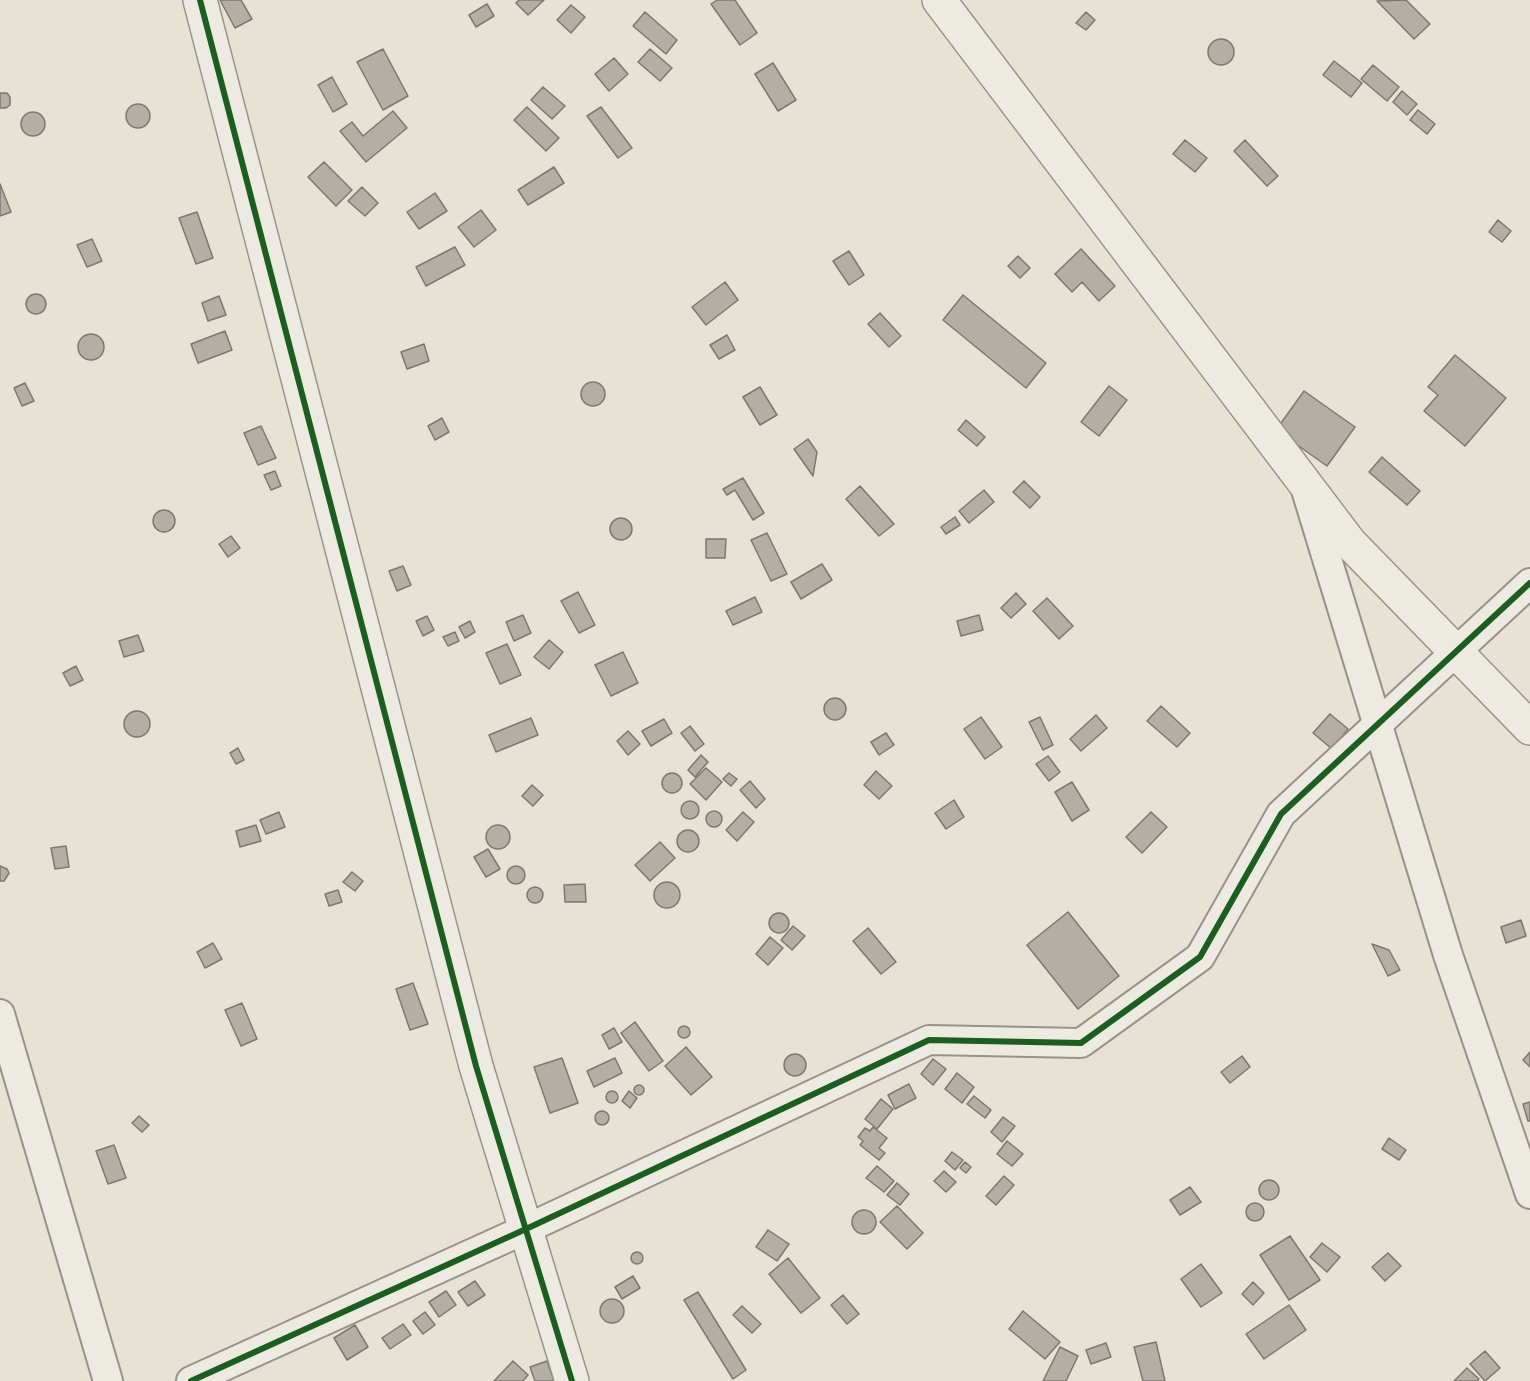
<!DOCTYPE html>
<style>
body{margin:0}
canvas{display:block;background:#e7e2d4}
</style>
<canvas width="1530" height="1381"></canvas>
<script>
const ctx = document.querySelector('canvas').getContext('2d');
ctx.lineJoin = 'round';
function paint(path, color) {
  ctx.fillStyle = color;
  ctx.fill(path, 'evenodd');
}
function shape(rows) {
  const path = new Path2D();
  for (const r of rows) {
    if (r.length === 3) {
      path.moveTo(r[0] + r[2], r[1]);
      path.arc(r[0], r[1], r[2], 0, 2 * Math.PI);
      continue;
    }
    path.moveTo(r[0], r[1]);
    for (let i = 2; i < r.length; i += 2) path.lineTo(r[i], r[i + 1]);
  }
  return path;
}
function trace(path, color, width, dash) {
  ctx.strokeStyle = color;
  ctx.lineWidth = width;
  ctx.lineCap = dash ? 'butt' : 'round';
  ctx.setLineDash(dash || []);
  ctx.stroke(path);
}
const building = shape([
 [220,0,241,0,252,19,235,28,220,0],
 [519,0,544,0,528,15,516,3,519,0],
 [717,0,735,0,757,33,740,45,711,4,717,0],
 [1406,0,1430,24,1414,39,1377,1,1406,0],
 [487,4,494,16,476,27,469,15,487,4],
 [571,5,585,17,571,33,557,20,571,5],
 [645,12,677,40,666,54,633,26,645,12],
 [1086,12,1095,20,1086,30,1076,23,1086,12],
 [1221,52,13],
 [383,49,408,96,383,110,357,62,383,49],
 [650,49,672,68,660,81,638,62,650,49],
 [614,58,628,74,609,91,595,74,614,58],
 [1334,61,1362,83,1351,97,1323,75,1334,61],
 [773,63,796,100,778,111,755,74,773,63],
 [1373,65,1399,87,1387,101,1361,79,1373,65],
 [332,77,347,104,333,112,318,85,332,77],
 [543,87,565,106,552,119,531,100,543,87],
 [1402,91,1417,104,1407,115,1393,102,1402,91],
 [0,93,7,93,10,97,10,105,6,108,0,108,0,93],
 [138,116,12],
 [527,107,559,138,546,151,514,120,527,107],
 [601,107,632,148,618,158,587,116,601,107],
 [1418,110,1435,124,1427,134,1410,120,1418,110],
 [393,111,407,128,366,162,340,131,352,122,363,136,393,111],
 [33,124,12],
 [1185,140,1207,158,1195,172,1173,154,1185,140],
 [1245,140,1278,176,1267,186,1234,151,1245,140],
 [324,162,352,190,336,206,308,177,324,162],
 [554,167,564,183,528,205,518,190,554,167],
 [0,184,11,212,0,216,0,184],
 [362,187,378,203,365,216,348,201,362,187],
 [435,193,447,211,419,229,407,212,435,193],
 [481,210,496,230,474,247,458,227,481,210],
 [197,212,213,258,196,264,179,218,197,212],
 [1498,220,1511,231,1502,242,1489,232,1498,220],
 [92,239,102,261,87,267,77,245,92,239],
 [455,247,465,265,426,286,416,267,455,247],
 [1081,249,1115,286,1099,301,1082,282,1072,292,1055,274,1081,249],
 [849,251,864,275,849,285,833,261,849,251],
 [1018,256,1030,268,1020,278,1008,266,1018,256],
 [725,282,738,300,706,325,692,307,725,282],
 [36,304,10],
 [963,295,1046,363,1026,388,943,320,963,295],
 [219,296,226,315,208,321,202,303,219,296],
 [880,313,901,336,889,347,868,324,880,313],
 [225,331,232,350,198,363,191,344,225,331],
 [91,347,13],
 [727,335,735,350,719,359,710,345,727,335],
 [424,344,429,361,407,369,401,352,424,344],
 [1455,355,1506,398,1465,446,1424,411,1438,395,1428,387,1455,355],
 [593,394,12],
 [25,383,34,401,22,406,14,388,25,383],
 [1109,386,1127,400,1099,436,1081,422,1109,386],
 [760,387,777,415,760,425,743,397,760,387],
 [1304,391,1355,427,1327,466,1276,430,1304,391],
 [442,418,449,432,435,440,428,426,442,418],
 [966,420,985,437,977,446,958,430,966,420],
 [261,426,276,458,258,465,244,433,261,426],
 [808,439,817,452,813,476,794,449,808,439],
 [1382,457,1420,491,1407,505,1369,472,1382,457],
 [275,471,281,486,271,490,264,475,275,471],
 [743,478,764,513,753,520,735,490,727,495,723,489,743,478],
 [1024,481,1040,497,1030,508,1013,492,1024,481],
 [860,486,894,524,879,536,846,499,860,486],
 [984,490,994,502,969,523,959,511,984,490],
 [164,521,11],
 [955,517,960,525,946,534,941,527,955,517],
 [621,529,11],
 [767,533,787,574,771,581,751,540,767,533],
 [231,536,240,548,228,557,219,544,231,536],
 [706,539,726,539,725,558,706,558,706,539],
 [822,564,832,580,801,599,791,582,822,564],
 [403,566,411,585,397,591,389,571,403,566],
 [578,592,595,625,579,633,561,601,578,592],
 [1016,593,1026,604,1011,618,1001,608,1016,593],
 [755,597,762,612,733,625,726,611,755,597],
 [1047,598,1073,626,1059,639,1033,611,1047,598],
 [523,615,531,633,514,641,506,622,523,615],
 [979,615,983,630,961,636,957,621,979,615],
 [427,616,434,630,423,636,416,621,427,616],
 [470,621,475,632,465,638,459,627,470,621],
 [455,632,459,641,448,646,443,637,455,632],
 [138,635,144,651,124,657,119,641,138,635],
 [549,640,563,652,549,669,534,657,549,640],
 [507,644,521,675,500,684,486,653,507,644],
 [623,652,638,683,611,696,595,665,623,652],
 [76,666,83,680,70,686,63,673,76,666],
 [835,709,11],
 [1161,706,1190,733,1177,747,1147,721,1161,706],
 [137,724,13],
 [1330,714,1348,729,1332,749,1313,733,1330,714],
 [1096,715,1107,728,1081,751,1070,739,1096,715],
 [981,717,1002,747,985,759,964,729,981,717],
 [1040,717,1053,745,1043,750,1029,722,1040,717],
 [531,718,538,735,496,752,489,735,531,718],
 [664,719,672,733,651,746,642,731,664,719],
 [690,726,704,744,695,751,681,733,690,726],
 [628,731,640,744,628,755,617,741,628,731],
 [886,733,894,745,879,755,871,742,886,733],
 [238,748,244,760,236,764,230,753,238,748],
 [701,755,708,762,695,777,688,770,701,755],
 [1048,756,1060,772,1049,781,1036,764,1048,756],
 [706,768,722,782,706,800,690,784,706,768],
 [876,771,892,786,879,799,864,785,876,771],
 [672,783,10],
 [729,773,737,779,731,786,723,779,729,773],
 [750,781,765,799,756,808,740,790,750,781],
 [1072,782,1089,810,1072,821,1055,792,1072,782],
 [532,785,543,795,533,806,522,796,532,785],
 [954,800,964,817,946,829,935,813,954,800],
 [690,810,9],
 [714,819,8],
 [279,812,285,827,266,834,260,820,279,812],
 [743,812,754,822,737,841,726,830,743,812],
 [1151,812,1167,827,1142,853,1126,837,1151,812],
 [498,837,12],
 [256,825,261,841,240,847,236,831,256,825],
 [688,841,11],
 [660,842,675,858,650,881,635,865,660,842],
 [66,846,69,867,55,869,51,848,66,846],
 [488,849,500,869,486,877,474,857,488,849],
 [0,866,7,869,9,873,4,881,0,881,0,866],
 [516,875,9],
 [352,872,363,881,355,891,343,882,352,872],
 [667,895,13],
 [585,884,586,902,565,902,564,885,585,884],
 [535,895,8],
 [338,890,342,902,329,906,325,894,338,890],
 [1068,912,1119,976,1078,1009,1027,945,1068,912],
 [779,923,10],
 [1521,920,1526,936,1506,943,1501,927,1521,920],
 [793,926,805,936,792,950,781,940,793,926],
 [868,928,896,962,881,974,853,941,868,928],
 [770,937,783,948,768,965,756,954,770,937],
 [213,943,222,959,205,968,197,952,213,943],
 [1372,944,1389,950,1400,970,1388,976,1372,944],
 [413,983,428,1024,410,1030,396,989,413,983],
 [242,1003,257,1039,241,1046,225,1010,242,1003],
 [635,1022,663,1061,649,1071,621,1033,635,1022],
 [684,1032,6],
 [614,1028,622,1042,609,1049,602,1035,614,1028],
 [686,1047,712,1077,691,1095,665,1066,686,1047],
 [1530,1052,1530,1067,1523,1060,1530,1052],
 [795,1065,11],
 [1242,1056,1250,1067,1230,1083,1221,1072,1242,1056],
 [562,1058,578,1103,550,1113,534,1067,562,1058],
 [615,1058,622,1073,594,1087,587,1071,615,1058],
 [933,1059,946,1069,933,1085,921,1074,933,1059],
 [957,1073,974,1087,962,1103,945,1089,957,1073],
 [909,1084,916,1098,895,1109,888,1095,909,1084],
 [639,1090,5],
 [629,1091,637,1098,630,1108,622,1101,629,1091],
 [612,1097,6],
 [974,1096,991,1110,985,1118,967,1104,974,1096],
 [881,1099,893,1109,877,1129,865,1119,881,1099],
 [1530,1102,1530,1121,1528,1121,1523,1104,1530,1102],
 [602,1118,7],
 [139,1116,149,1125,142,1132,132,1123,139,1116],
 [1003,1117,1015,1126,1002,1142,991,1132,1003,1117],
 [873,1127,887,1138,879,1148,885,1153,879,1160,860,1145,863,1141,858,1137,865,1128,870,1131,873,1127],
 [1389,1138,1406,1150,1399,1160,1382,1149,1389,1138],
 [1007,1141,1023,1154,1012,1166,997,1154,1007,1141],
 [114,1145,126,1178,108,1184,96,1151,114,1145],
 [952,1152,963,1160,955,1170,945,1161,952,1152],
 [965,1162,971,1167,966,1173,960,1168,965,1162],
 [877,1166,894,1181,884,1192,866,1178,877,1166],
 [944,1171,956,1182,946,1192,934,1181,944,1171],
 [1004,1176,1014,1185,996,1205,986,1196,1004,1176],
 [1269,1190,10],
 [897,1183,909,1194,900,1205,887,1195,897,1183],
 [1190,1187,1201,1202,1180,1215,1170,1200,1190,1187],
 [1255,1212,9],
 [897,1206,923,1233,907,1249,880,1222,897,1206],
 [864,1222,12],
 [768,1230,789,1244,777,1261,756,1247,768,1230],
 [1290,1236,1320,1280,1289,1300,1260,1255,1290,1236],
 [1322,1243,1340,1257,1327,1272,1310,1257,1322,1243],
 [637,1258,6],
 [1388,1253,1401,1266,1385,1281,1372,1267,1388,1253],
 [788,1258,820,1298,801,1313,769,1274,788,1258],
 [1201,1264,1222,1293,1201,1307,1181,1279,1201,1264],
 [633,1276,640,1288,622,1299,615,1287,633,1276],
 [475,1281,485,1295,468,1306,458,1292,475,1281],
 [1253,1282,1264,1293,1253,1305,1242,1294,1253,1282],
 [446,1291,456,1305,439,1317,429,1302,446,1291],
 [698,1292,746,1370,733,1379,684,1300,698,1292],
 [843,1295,859,1314,847,1324,831,1305,843,1295],
 [612,1311,12],
 [1289,1305,1306,1330,1264,1359,1246,1334,1289,1305],
 [742,1306,761,1324,752,1333,733,1315,742,1306],
 [1023,1311,1060,1342,1045,1359,1009,1329,1023,1311],
 [425,1312,435,1325,423,1334,413,1321,425,1312],
 [403,1324,411,1335,390,1349,382,1338,403,1324],
 [355,1325,368,1347,347,1360,334,1338,355,1325],
 [1156,1342,1165,1381,1143,1381,1134,1347,1156,1342],
 [1106,1343,1111,1357,1091,1364,1086,1350,1106,1343],
 [1060,1347,1078,1356,1066,1381,1043,1381,1060,1347],
 [1485,1351,1500,1368,1485,1381,1470,1364,1485,1351],
 [513,1361,528,1375,523,1381,494,1381,513,1361],
 [547,1361,554,1381,535,1381,530,1367,547,1361],
 [1467,1368,1479,1379,1477,1381,1454,1381,1467,1368]
]);
paint(building, '#b3afa5');
trace(building, '#7e7870', 1.5);
const minor = shape([
 [1306,490,1448,955,1530,1194],
 [0,1014,108,1381],
 [191,1381,526,1229,929,1040,1081,1043,1200,957,1281,814,1530,583]
]);
const tertiary = shape([
 [200,0,476,1066,572,1381],
 [939,0,1350,543,1530,728]
]);
trace(minor, '#98938a', 32);
trace(tertiary, '#98938a', 36);
trace(minor, '#edeae2', 28);
trace(tertiary, '#edeae2', 33);
trace(shape([
 [200,0,476,1066,572,1381],
 [191,1381,526,1229,929,1040,1081,1043,1200,957,1281,814,1530,583]
]), '#1b5e20', 6);
</script>
